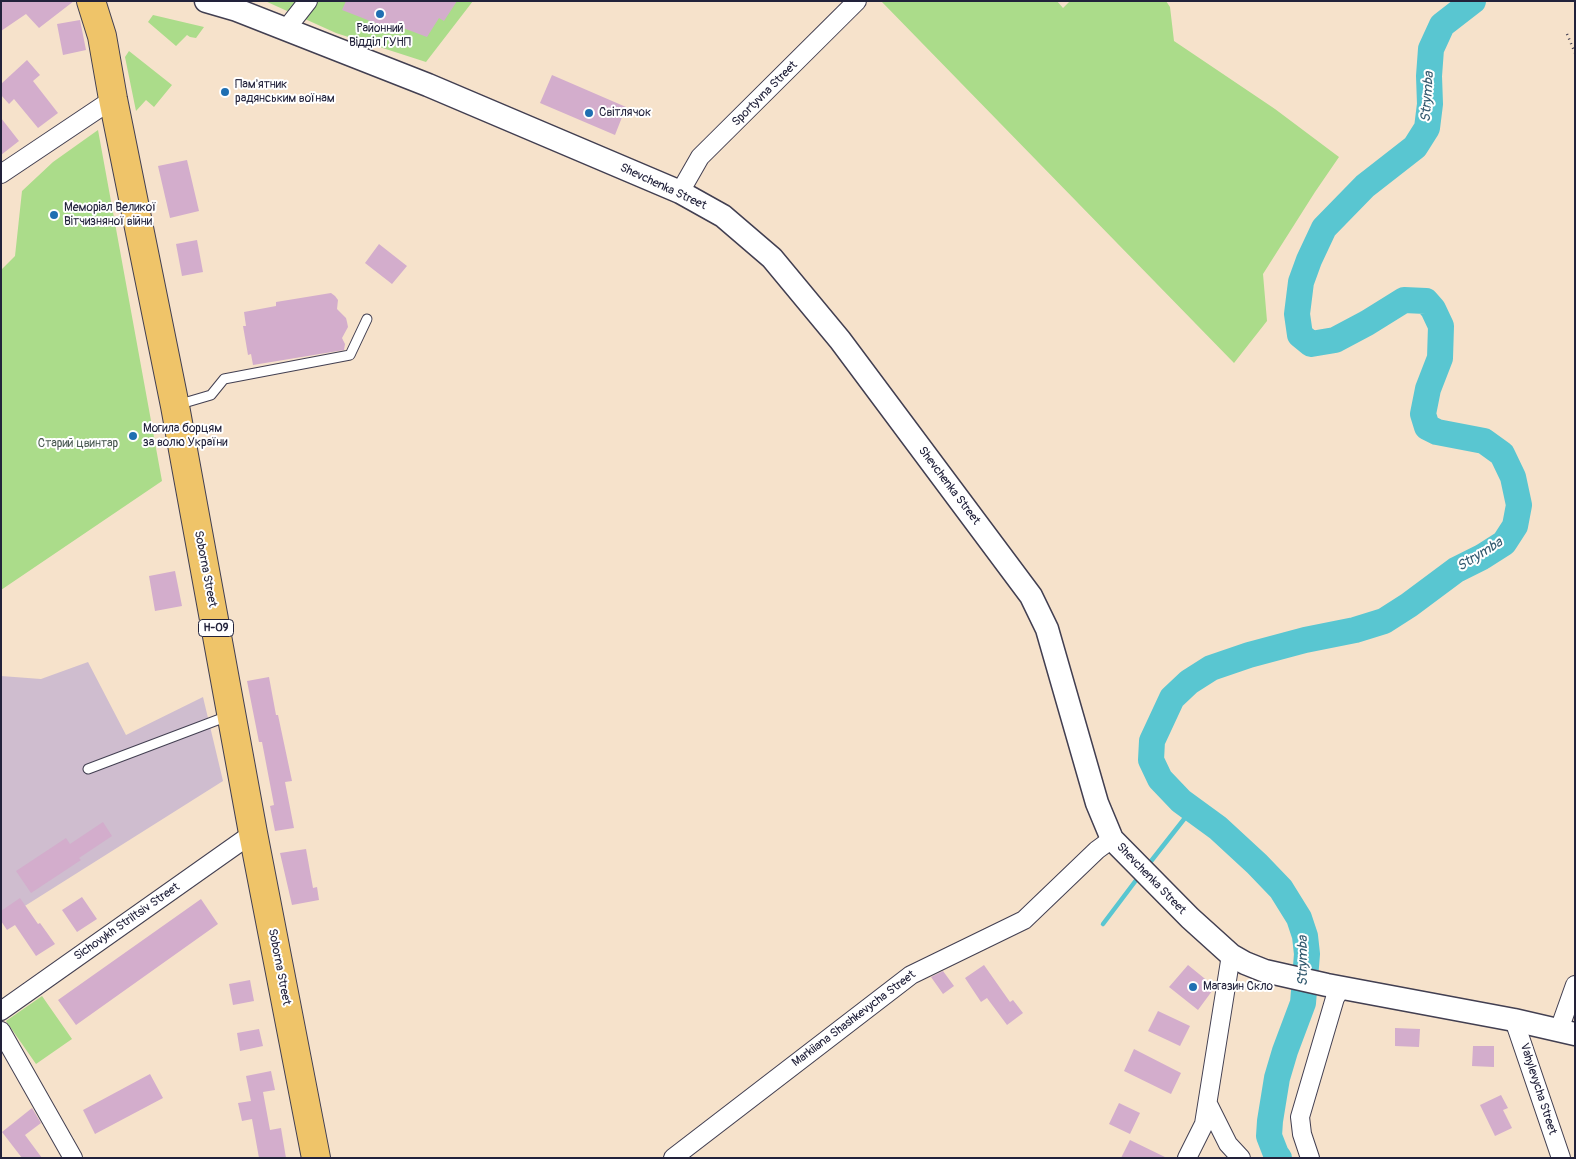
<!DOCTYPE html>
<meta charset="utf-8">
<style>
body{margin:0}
#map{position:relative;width:1576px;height:1159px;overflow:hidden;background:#f6e2cb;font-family:Pangolin,sans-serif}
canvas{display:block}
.frame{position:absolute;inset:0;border:2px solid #22223b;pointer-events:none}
</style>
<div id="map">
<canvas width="1576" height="1159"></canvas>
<div class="frame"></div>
</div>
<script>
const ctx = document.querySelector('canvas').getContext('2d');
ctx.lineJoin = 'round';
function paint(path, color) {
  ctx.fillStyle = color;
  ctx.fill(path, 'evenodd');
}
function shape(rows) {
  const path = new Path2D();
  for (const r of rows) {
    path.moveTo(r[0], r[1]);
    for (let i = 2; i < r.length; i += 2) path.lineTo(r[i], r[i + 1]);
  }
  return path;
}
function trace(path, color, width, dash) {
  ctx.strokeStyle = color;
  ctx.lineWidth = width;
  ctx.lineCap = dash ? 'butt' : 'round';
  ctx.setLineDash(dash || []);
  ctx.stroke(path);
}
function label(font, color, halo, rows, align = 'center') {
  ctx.font = font + ' Pangolin,sans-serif';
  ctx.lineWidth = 4;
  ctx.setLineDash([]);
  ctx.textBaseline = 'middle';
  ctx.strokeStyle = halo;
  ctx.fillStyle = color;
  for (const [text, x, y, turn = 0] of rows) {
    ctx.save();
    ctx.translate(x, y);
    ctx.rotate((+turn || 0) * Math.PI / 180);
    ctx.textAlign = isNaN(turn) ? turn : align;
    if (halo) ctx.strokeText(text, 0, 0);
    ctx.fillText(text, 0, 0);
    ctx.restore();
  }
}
paint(shape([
 [88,662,126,735,203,697,223,781,1,921,1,676,41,679]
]), '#cfbdcf');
paint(shape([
 [265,1,473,1,426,62,336,33],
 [881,1,1057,1,1063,8,1070,1,1166,1,1170,7,1174,41,1275,109,1339,157,1315,192,1263,274,1267,321,1234,363],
 [153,15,204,27,196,38,190,37,187,35,176,46,148,22],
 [129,51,172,85,154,107,146,100,136,111,125,57],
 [98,130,162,481,1,590,1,270,15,256,22,191,53,162],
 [42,996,72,1039,36,1064,6,1021]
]), '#abdc8a');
trace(shape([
 [1148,865,1192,809],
 [1103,924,1140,875]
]), '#59c6d1', 4.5);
trace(shape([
 [1279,1158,1276,1154,1269,1136,1270,1121,1277,1078,1285,1051,1303,1003,1307,954,1305,936,1299,918,1281,889,1257,864,1218,828,1181,801,1160,779,1151,760,1152,741,1172,698,1189,682,1211,668,1249,655,1305,640,1355,630,1384,621,1409,605,1456,570,1482,557,1504,543,1515,526,1519,505,1513,477,1502,454,1484,441,1437,432,1427,427,1423,414,1428,389,1440,358,1441,326,1433,309,1426,301,1404,300,1367,323,1335,340,1311,344,1300,335,1297,314,1301,282,1309,260,1324,228,1365,186,1415,147,1427,128,1430,104,1429,76,1431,49,1442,25,1473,1]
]), '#59c6d1', 26);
paint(shape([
 [1,1,74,1,39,28,26,14,1,31],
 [346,1,457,1,444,21,439,18,427,37,403,28,401,33,342,10],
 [80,20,86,50,63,55,57,24],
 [27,60,40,75,33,81,58,113,38,128,14,99,9,104,1,95,1,84],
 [552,75,626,107,615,135,540,103],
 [1,118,19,141,1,155],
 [187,160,199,211,170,218,158,166],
 [197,240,203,272,182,276,176,244],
 [379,244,407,266,392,284,365,263],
 [331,293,335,296,338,300,337,309,346,318,347,322,348,327,342,338,345,344,344,350,253,365,251,354,248,355,243,326,246,326,244,312,276,306,276,302],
 [175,571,182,606,155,611,149,576],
 [269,677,276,715,278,715,292,781,285,782,294,828,275,831,270,806,274,805,262,742,259,742,247,681],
 [103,822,112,836,79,858,81,860,31,893,16,871,66,838,70,844],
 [306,849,313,888,317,887,319,900,292,905,280,853],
 [82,897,97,919,77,932,62,910],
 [20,898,38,924,40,923,55,944,36,956,15,925,7,930,1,921,1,911],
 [201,899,218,924,76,1025,58,1000],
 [984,965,1010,1002,1013,1000,1023,1013,1007,1025,987,998,981,1002,965,978],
 [1188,965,1215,987,1198,1010,1169,987],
 [943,971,954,986,943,994,931,977],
 [250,980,254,1001,233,1005,229,984],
 [1158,1011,1190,1026,1180,1046,1148,1031],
 [1395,1028,1420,1029,1419,1047,1395,1046],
 [259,1029,263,1046,240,1051,237,1033],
 [1473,1046,1494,1046,1494,1067,1472,1066],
 [1134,1049,1181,1073,1171,1094,1124,1071],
 [271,1071,275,1090,263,1092,270,1130,281,1128,286,1158,259,1158,252,1119,242,1121,238,1103,251,1101,246,1076],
 [150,1074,163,1098,95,1134,83,1110],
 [1501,1095,1508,1108,1503,1110,1512,1128,1495,1136,1480,1105],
 [1119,1103,1140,1113,1130,1134,1109,1124],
 [32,1108,41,1123,25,1135,42,1158,22,1158,2,1132],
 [1130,1140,1167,1158,1121,1158]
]), '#d3adcc');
const service = shape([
 [177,405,211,395,224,379,350,355,367,319],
 [88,769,228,716]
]);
const minor = shape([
 [286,29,308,1],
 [1,174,113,99],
 [680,192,700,157,857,1],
 [1,1011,253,833],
 [1514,1020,1561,1158],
 [1559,1030,1575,985],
 [1,1031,73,1158],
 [1208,1104,1228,1144,1241,1158],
 [673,1158,911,975,1024,920,1097,850,1112,839],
 [1187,1158,1204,1124,1231,955],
 [1310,1158,1302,1134,1300,1117,1335,998,1341,988]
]);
const tertiary = shape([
 [206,1,237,10,428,85,680,192,723,216,772,258,840,340,1031,596,1047,629,1097,803,1112,839,1190,918,1231,955,1245,963,1265,971,1327,985,1514,1020,1575,1034]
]);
const primary = shape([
 [91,1,102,36,113,99,175,406,253,833,316,1158]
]);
trace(service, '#423f51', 11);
trace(minor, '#423f51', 20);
trace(tertiary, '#423f51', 25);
trace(primary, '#423f51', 30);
trace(shape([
 [1567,34,1575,53]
]), '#423f51', 2.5, [1, 4]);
trace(service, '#fff', 9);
trace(minor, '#fff', 18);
trace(tertiary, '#fff', 22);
trace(primary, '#efc469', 28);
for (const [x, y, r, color] of [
 [380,14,5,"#1f6fb2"],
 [225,92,5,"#1f6fb2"],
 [589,113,5,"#1f6fb2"],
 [54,215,5,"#1f6fb2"],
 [133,436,5,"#1f6fb2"],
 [1193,987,5,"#1f6fb2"]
]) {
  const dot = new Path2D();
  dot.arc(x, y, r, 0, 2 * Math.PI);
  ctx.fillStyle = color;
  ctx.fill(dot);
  trace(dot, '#fff', 2);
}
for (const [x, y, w] of [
 [216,628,35]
]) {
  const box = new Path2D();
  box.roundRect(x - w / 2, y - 8.5, w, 17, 4);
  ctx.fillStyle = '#fff';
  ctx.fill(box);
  trace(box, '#22223b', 1);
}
label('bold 11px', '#22223b', null, [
 ["Н-09",216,628]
]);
label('12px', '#22223b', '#fff', [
 ["Районний",380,29,"center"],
 ["Відділ ГУНП",380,43,"center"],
 ["Пам'ятник",235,85],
 ["радянським воїнам",235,99],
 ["Світлячок",599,113],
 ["Меморіал Великої",64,208],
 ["Вітчизняної війни",64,222],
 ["Могила борцям",143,429],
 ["за волю України",143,443],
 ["Магазин Скло",1203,987]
], 'left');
label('12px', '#22223b', '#fff', [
 ["Sportyvna Street",765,94,-45],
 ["Shevchenka Street",663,187,25],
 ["Shevchenka Street",949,486,53],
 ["Soborna Street",205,569,79],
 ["Shevchenka Street",1151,879,46],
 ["Sichovykh Striltsiv Street",127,922,-35],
 ["Soborna Street",279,967,79],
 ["Markiiana Shashkevycha Street",854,1019,-37],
 ["Vahylevycha Street",1538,1089,72]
]);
label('12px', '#4b5a53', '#fff', [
 ["Старий цвинтар",78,444]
]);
label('italic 14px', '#355b70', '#fff', [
 ["Strymba",1428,97,-86],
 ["Strymba",1480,555,-32],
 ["Strymba",1303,961,-90]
]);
</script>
